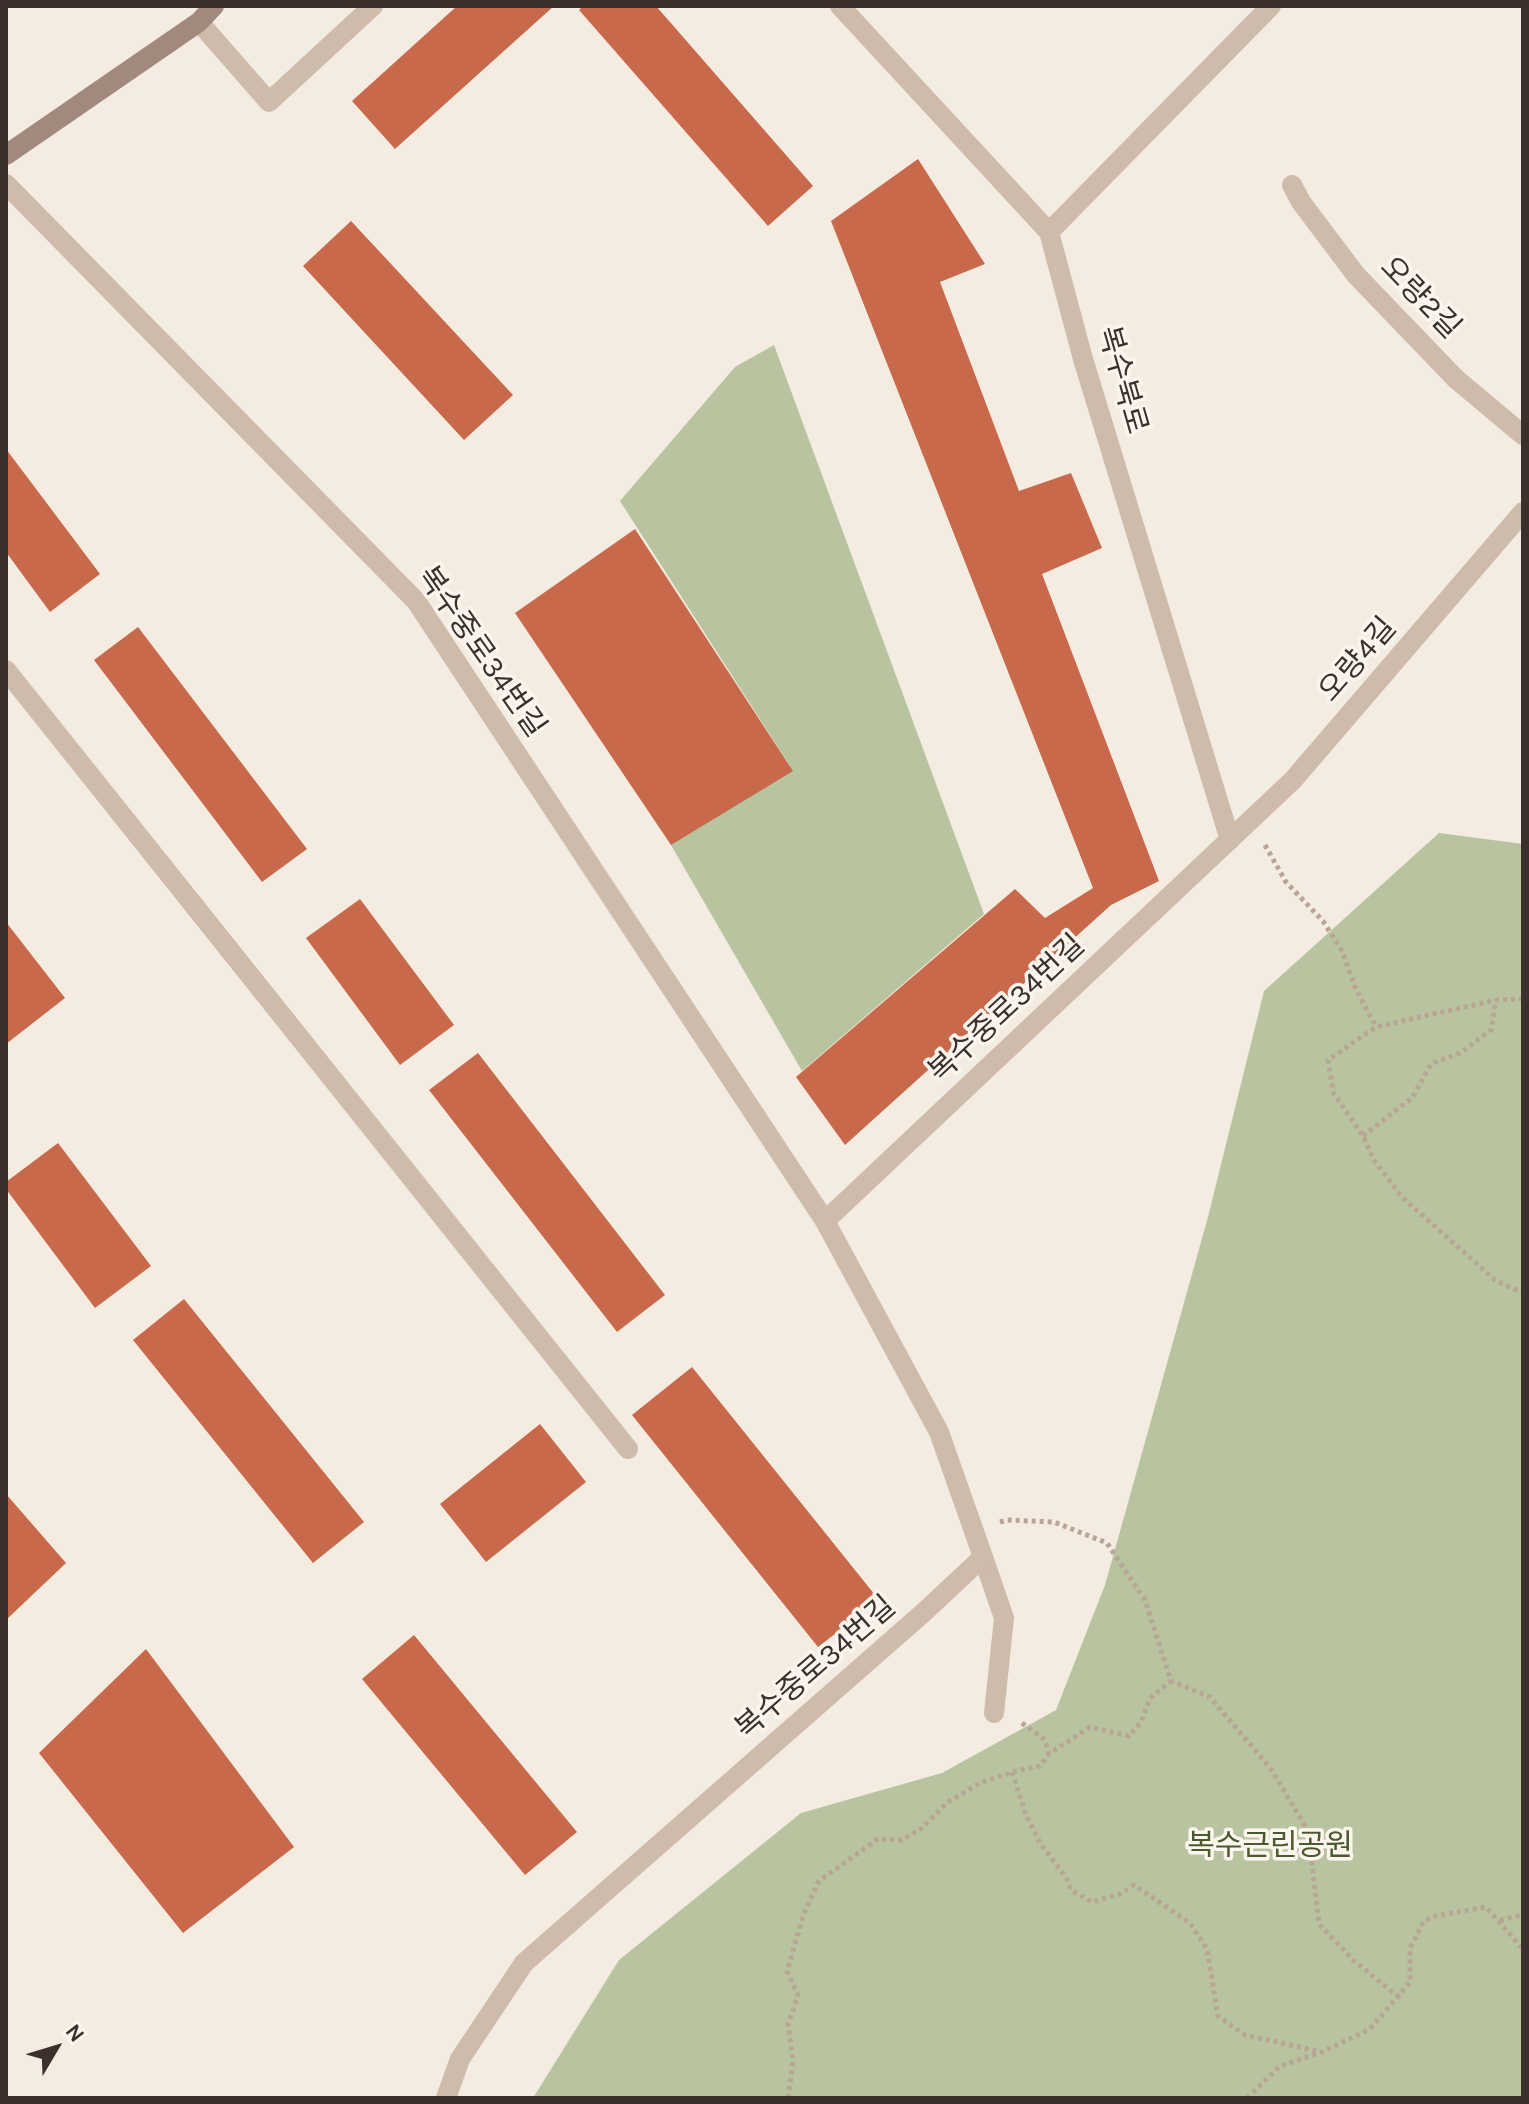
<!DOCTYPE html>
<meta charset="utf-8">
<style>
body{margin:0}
#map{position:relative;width:1529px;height:2104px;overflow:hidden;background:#f4ebe1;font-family:Karla,sans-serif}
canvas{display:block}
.frame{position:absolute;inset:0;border:8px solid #3b302b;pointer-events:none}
.north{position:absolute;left:16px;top:2008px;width:80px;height:80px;-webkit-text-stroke:6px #fbf5ee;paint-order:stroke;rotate:52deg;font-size:22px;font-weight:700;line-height:32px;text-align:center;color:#3b302b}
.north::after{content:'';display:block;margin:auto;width:28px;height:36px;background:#3b302b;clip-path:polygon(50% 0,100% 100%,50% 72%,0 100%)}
</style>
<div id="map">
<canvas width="1529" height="2104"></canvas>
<div class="frame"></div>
<div class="north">N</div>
</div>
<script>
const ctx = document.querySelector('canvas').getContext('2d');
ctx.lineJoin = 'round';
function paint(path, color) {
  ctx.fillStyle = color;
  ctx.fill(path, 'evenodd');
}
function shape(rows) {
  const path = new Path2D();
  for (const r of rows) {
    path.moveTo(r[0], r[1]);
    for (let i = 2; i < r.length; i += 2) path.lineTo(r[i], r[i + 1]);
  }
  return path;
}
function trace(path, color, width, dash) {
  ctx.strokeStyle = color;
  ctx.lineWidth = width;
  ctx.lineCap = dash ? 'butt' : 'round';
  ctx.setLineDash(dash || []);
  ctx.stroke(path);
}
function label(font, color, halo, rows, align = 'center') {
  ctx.font = font + ' Karla,"Noto Sans KR",sans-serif';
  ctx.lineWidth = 7;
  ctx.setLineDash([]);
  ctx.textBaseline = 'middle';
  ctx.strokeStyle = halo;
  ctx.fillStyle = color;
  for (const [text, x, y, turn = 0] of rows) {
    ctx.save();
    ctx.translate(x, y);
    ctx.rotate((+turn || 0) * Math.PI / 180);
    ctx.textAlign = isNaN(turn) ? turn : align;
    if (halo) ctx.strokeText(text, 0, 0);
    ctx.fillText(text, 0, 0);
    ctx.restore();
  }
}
paint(shape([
 [774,345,984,914,802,1071,671,845,790,766,620,501,735,367],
 [1439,833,1523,844,1523,2098,533,2098,619,1960,801,1813,942,1773,1056,1710,1105,1585,1208,1217,1264,991]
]), '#b8c4a0');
paint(shape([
 [457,6,554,6,395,149,352,101],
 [583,6,656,6,813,186,768,226,579,10],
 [918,159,985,264,940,282,1019,491,1071,473,1102,548,1042,574,1159,881,1111,905,845,1145,796,1077,1015,889,1045,918,1093,888,831,221],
 [351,221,513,395,464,440,303,266],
 [6,449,100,574,50,612,6,552],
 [635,529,793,771,671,845,515,613],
 [138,627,307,849,262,882,94,660],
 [360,899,454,1025,400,1065,306,938],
 [6,922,65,998,6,1044],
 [478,1053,665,1295,617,1332,429,1090],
 [58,1143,151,1266,95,1308,6,1189,6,1182],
 [184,1299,364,1522,313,1563,133,1340],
 [692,1367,879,1600,818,1647,632,1415],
 [540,1424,586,1482,486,1562,440,1504],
 [6,1494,66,1563,6,1620],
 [414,1635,577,1832,525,1875,362,1679],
 [146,1649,294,1847,183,1933,39,1753]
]), '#c8694b');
trace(shape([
 [1265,845,1286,882,1323,921,1342,951,1355,987,1376,1027],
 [1523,999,1496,1000,1376,1027,1328,1060,1334,1094,1363,1136,1374,1160,1402,1197,1496,1281,1523,1293],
 [1363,1136,1412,1098,1431,1064,1460,1053,1491,1030,1496,1000],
 [1000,1522,1007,1520,1054,1522,1107,1543,1145,1600,1171,1681,1210,1697,1271,1769,1308,1831,1319,1924,1354,1961,1399,1997],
 [1022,1723,1045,1740,1049,1754],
 [1012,1772,1026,1815,1040,1843,1067,1879,1071,1890,1092,1902,1120,1894,1134,1885,1190,1923,1207,1949,1218,2016,1245,2035,1322,2052],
 [1500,1920,1523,1915],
 [788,2098,793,2061,788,2024,798,1996,787,1971,804,1913,819,1881,878,1839,902,1840,922,1828,948,1802,980,1783,1012,1772,1040,1766,1049,1754,1090,1727,1129,1736,1141,1722,1150,1698,1171,1681],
 [1247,2098,1280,2066,1322,2052,1370,2029,1410,1982,1410,1948,1424,1921,1435,1916,1486,1907,1523,1949]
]), '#b9a596', 5, [4, 4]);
trace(shape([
 [199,22,269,102,373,6],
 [6,670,628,1449],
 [983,1557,1004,1618,994,1713]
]), '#cdbbac', 20);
trace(shape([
 [840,6,1049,232,1083,359,1230,840],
 [6,184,416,601,825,1221,939,1432,983,1557,923,1613,524,1963,460,2059,446,2098],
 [1292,185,1301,202,1356,275,1456,379,1523,435],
 [1049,232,1271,6],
 [825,1221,1293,780,1523,512]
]), '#cdbbac', 20);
trace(shape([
 [6,155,199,22,214,6]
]), '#a18a7d', 20);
label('30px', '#3b302b', '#fbf5ee', [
 ["오량2길",1420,298,46],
 ["복수북로",1122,380,74],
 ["복수중로34번길",481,652,55],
 ["오량4길",1358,660,-49],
 ["복수중로34번길",1007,1009,-43],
 ["복수중로34번길",816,1668,-41]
]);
label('30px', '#4a5a2e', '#fbf5ee', [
 ["복수근린공원",1270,1846]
]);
</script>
